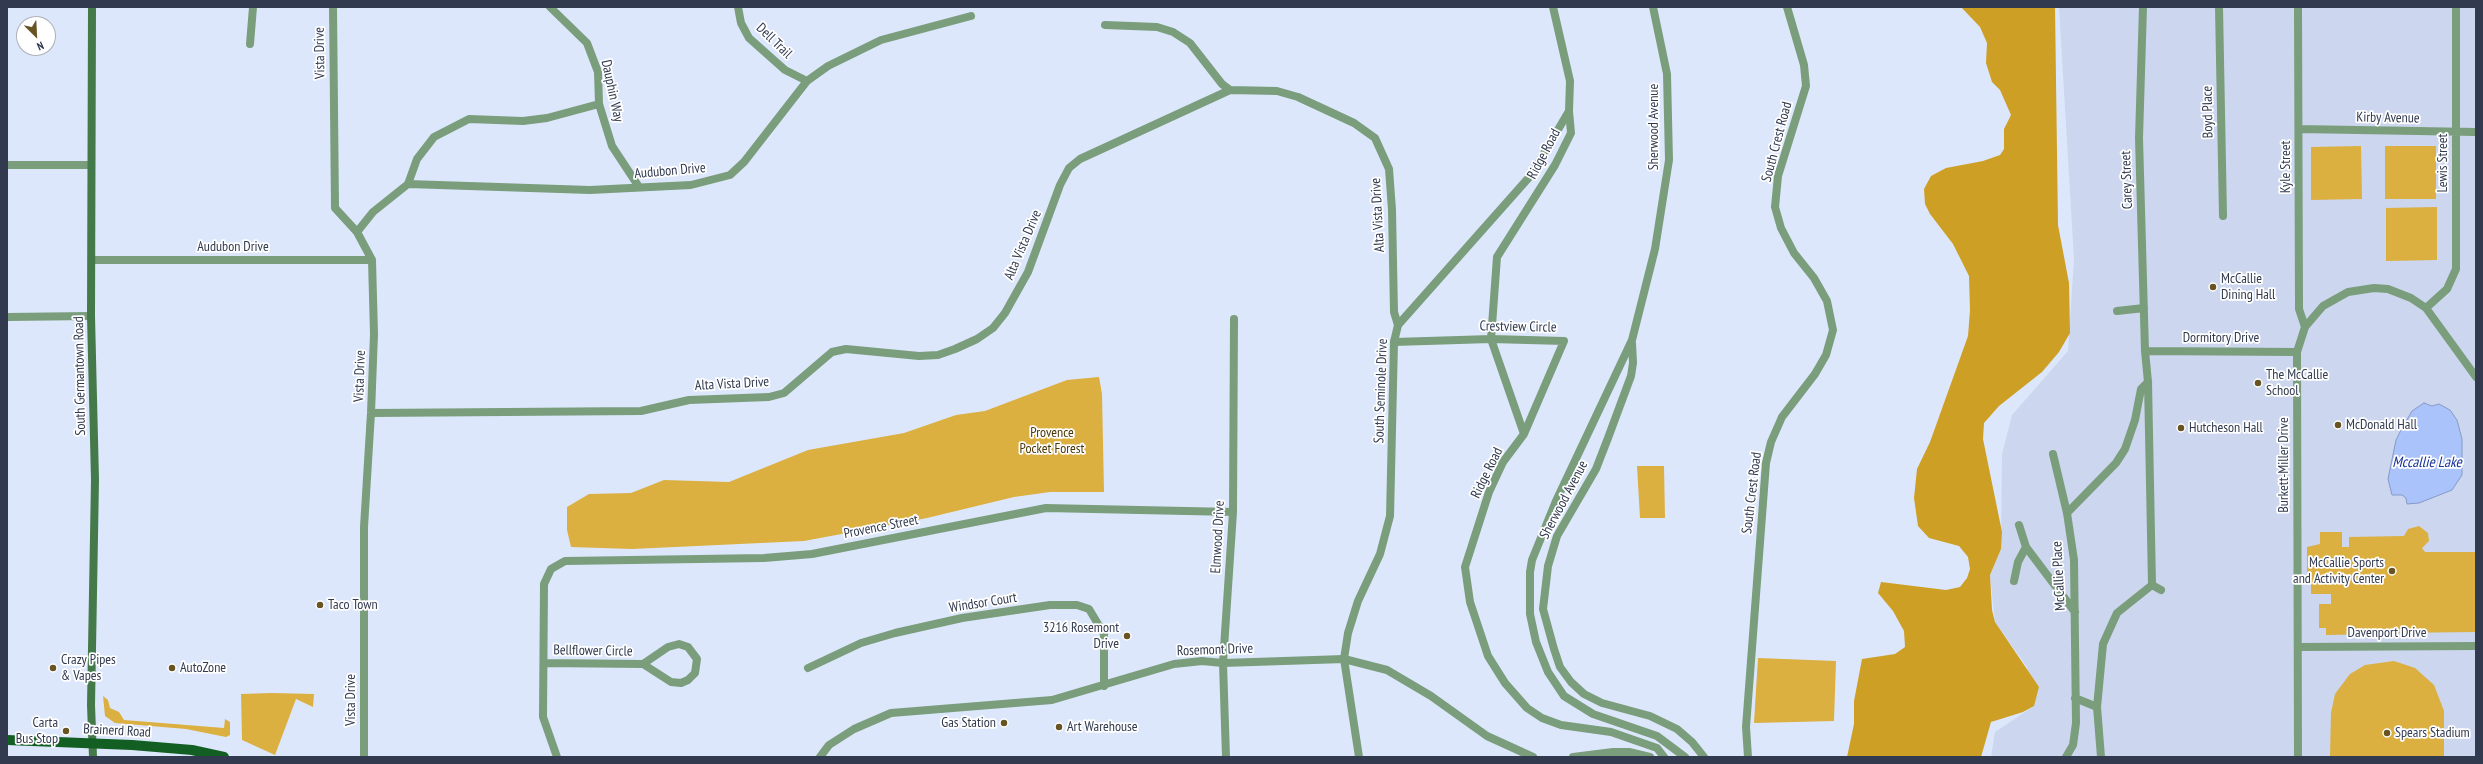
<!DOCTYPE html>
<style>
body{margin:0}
#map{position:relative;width:2483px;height:764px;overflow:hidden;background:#dde7fc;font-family:"PT Sans Narrow",sans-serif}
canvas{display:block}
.frame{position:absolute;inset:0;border:8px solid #313a4f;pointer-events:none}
.north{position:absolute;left:16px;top:16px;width:40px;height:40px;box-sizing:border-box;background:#fff;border:1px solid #adb0b9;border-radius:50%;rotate:156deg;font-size:11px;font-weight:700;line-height:16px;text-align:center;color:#313a4f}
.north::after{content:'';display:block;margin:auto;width:14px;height:18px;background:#685423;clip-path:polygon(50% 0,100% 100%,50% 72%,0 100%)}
</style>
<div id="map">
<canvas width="2483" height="764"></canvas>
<div class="frame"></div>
<div class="north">N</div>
</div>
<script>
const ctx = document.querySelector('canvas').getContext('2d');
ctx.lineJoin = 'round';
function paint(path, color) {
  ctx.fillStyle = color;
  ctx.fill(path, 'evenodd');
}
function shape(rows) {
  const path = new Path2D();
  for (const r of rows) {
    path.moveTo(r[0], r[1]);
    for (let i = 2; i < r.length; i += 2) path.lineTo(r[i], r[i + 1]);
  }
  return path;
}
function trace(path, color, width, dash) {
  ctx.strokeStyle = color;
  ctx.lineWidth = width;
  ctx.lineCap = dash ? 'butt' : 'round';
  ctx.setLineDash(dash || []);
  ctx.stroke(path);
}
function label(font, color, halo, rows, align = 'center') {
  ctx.font = font + ' "PT Sans Narrow",sans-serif';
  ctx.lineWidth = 3.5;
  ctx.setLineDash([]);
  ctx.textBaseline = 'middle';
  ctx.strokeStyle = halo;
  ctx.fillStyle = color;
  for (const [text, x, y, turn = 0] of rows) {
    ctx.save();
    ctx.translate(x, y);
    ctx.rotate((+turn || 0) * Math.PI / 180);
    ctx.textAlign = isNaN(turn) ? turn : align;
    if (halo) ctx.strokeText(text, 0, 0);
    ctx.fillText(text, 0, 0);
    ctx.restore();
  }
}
paint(shape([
 [2059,7,2476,7,2476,757,1991,757,1995,732,2034,706,2027,667,1995,622,1990,575,2001,549,2002,454,2012,415,2068,351,2074,260]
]), '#ccd6ee');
paint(shape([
 [2361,146,2362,199,2311,200,2311,147],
 [2385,146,2436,146,2436,199,2385,199],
 [2437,207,2437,260,2386,261,2386,208],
 [1099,377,1102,394,1104,492,1050,492,1014,497,927,518,804,541,632,549,571,547,567,530,567,507,589,494,631,493,664,480,729,482,808,450,904,433,956,415,985,411,1067,380],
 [1637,466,1664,466,1665,518,1640,518],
 [2419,526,2428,533,2429,541,2422,548,2425,552,2475,552,2476,632,2389,633,2389,629,2379,629,2378,634,2326,635,2326,628,2319,628,2319,604,2331,604,2331,594,2311,594,2311,584,2307,583,2307,547,2320,544,2320,532,2342,532,2342,547,2349,547,2349,537,2404,536,2408,529],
 [1758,658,1836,661,1834,721,1754,723],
 [2394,661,2415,668,2434,685,2444,711,2444,757,2330,757,2331,713,2335,694,2350,674,2365,665],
 [241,694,272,693,314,694,313,707,296,699,275,755,242,740],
 [103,696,108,700,110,708,119,712,124,720,224,728,225,719,230,722,230,735,226,737,186,729,115,723,105,716]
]), '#dbaf40');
paint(shape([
 [1961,7,2055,7,2058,225,2069,283,2070,333,2059,352,2042,372,1999,406,1984,423,1983,439,2002,532,2001,549,1990,575,1992,610,1995,622,2039,687,2034,706,2023,712,1991,722,1981,757,1847,757,1854,724,1854,701,1862,659,1895,654,1905,647,1904,631,1893,611,1878,593,1881,582,1946,590,1960,587,1967,578,1970,569,1968,557,1959,546,1929,538,1918,526,1914,498,1917,469,1930,442,1968,336,1970,310,1969,276,1953,244,1930,214,1925,204,1924,189,1931,176,1946,168,1983,161,2000,155,2004,149,2004,129,2011,115,2000,90,1992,82,1986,63,1987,43,1980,27]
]), '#cd9f25');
const water = shape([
 [2424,403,2432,406,2439,404,2450,410,2457,420,2462,439,2462,475,2452,490,2419,503,2407,504,2406,498,2402,495,2392,495,2388,479,2396,440,2401,430,2412,411,2424,403]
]);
paint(water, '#abc3fb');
trace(water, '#869ac7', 1);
trace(shape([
 [333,7,335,208,357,232,372,260,374,334,371,413,364,527,364,757],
 [550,7,587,43,598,72,599,104,612,146,639,187],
 [738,7,741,23,749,38,785,70,807,81],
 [1653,7,1667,74,1669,160,1655,249,1632,340,1556,501,1532,560,1530,572,1530,614,1536,642,1548,672,1564,696,1593,714,1657,736,1685,757],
 [2143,7,2139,138,2145,351,2148,382,2152,585,2161,590],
 [2219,7,2223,216],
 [2298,7,2299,309,2305,327],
 [1105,25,1157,27,1173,32,1190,43,1222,84,1230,90],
 [250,44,253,7],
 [1569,111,1571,133,1555,165,1497,257,1491,339,1524,434,1503,462,1489,492,1465,567,1470,602,1488,656,1505,683,1527,708,1542,718,1561,725,1611,732,1657,748,1664,757],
 [2299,129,2476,132],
 [7,165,91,165],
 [408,184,417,159,434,137,469,119,523,121,547,118,599,104],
 [357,232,373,212,408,184,590,190,691,185,730,175,744,162,807,81,828,66,881,40,971,16],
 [93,260,372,260],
 [2426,308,2447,289,2456,269,2456,7],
 [2117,311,2144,308],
 [7,317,91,316],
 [1394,342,1491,339,1564,341,1524,434],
 [1632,343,1633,363,1631,376,1608,438,1596,469,1557,536,1548,566,1543,609,1554,649,1560,667,1571,682,1584,694,1602,703,1650,716,1677,729,1692,742,1704,757],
 [2145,351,2297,352],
 [371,413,641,411,689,400,769,397,784,393,832,352,846,349,919,356,938,355,955,349,977,339,993,328,1005,313,1028,272,1060,185,1069,168,1080,159,1230,90,1277,91,1298,97,1354,123,1375,138,1389,169,1392,210,1394,312,1398,325],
 [2053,454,2067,513,2074,560,2076,723,2073,745,2066,757],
 [2067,513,2116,463,2125,449,2135,420,2141,389,2148,382],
 [2026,547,2075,612],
 [2014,581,2018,562,2026,547,2019,525],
 [2298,647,2476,646],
 [544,663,643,664,668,647,679,644,688,647,697,659,695,673,688,680,681,683,671,682,643,664],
 [808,668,861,643,895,633,962,618,1050,605,1077,605,1089,609,1104,634,1104,686],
 [2075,698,2097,707],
 [557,757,543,717,544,584,551,569,565,561,764,558,812,554,1046,508,1233,512],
 [820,757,829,745,854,729,891,713,1052,700,1174,664,1202,661,1223,663,1344,659,1387,670,1431,696,1487,736,1533,757],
 [1226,757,1223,663,1233,512,1234,319],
 [1573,757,1613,752,1629,752,1650,757],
 [1748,757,1746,727,1766,463,1771,442,1782,417,1815,374,1826,355,1833,330,1827,301,1814,278,1794,253,1781,228,1775,207,1778,176,1806,86,1804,65,1787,7],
 [2101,757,2097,707,2103,644,2117,613,2152,585],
 [2298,757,2297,352,2305,327,2323,306,2348,292,2374,288,2388,289,2411,298,2426,308,2476,377]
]), '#7a9d7c', 8);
trace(shape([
 [1359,757,1344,659,1348,633,1358,601,1380,554,1390,516,1394,342,1398,325,1532,174,1569,111,1570,81,1553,7]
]), '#7a9d7c', 8);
trace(shape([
 [92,7,91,316,95,480,91,705,93,757]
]), '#447949', 8);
trace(shape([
 [7,740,132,745,192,750,224,757]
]), '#135f23', 10);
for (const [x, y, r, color] of [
 [2213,287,4,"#685423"],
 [2258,383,4,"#685423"],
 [2338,425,4,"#685423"],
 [2181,428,4,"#685423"],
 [2392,571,4,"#685423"],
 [320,605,4,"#685423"],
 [1127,636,4,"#685423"],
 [53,668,4,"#685423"],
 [172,668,4,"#685423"],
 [1004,723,4,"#685423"],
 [1059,727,4,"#685423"],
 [66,731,4,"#685423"],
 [2387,733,4,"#685423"]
]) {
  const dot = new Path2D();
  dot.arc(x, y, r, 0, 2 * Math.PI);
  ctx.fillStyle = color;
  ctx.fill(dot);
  trace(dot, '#fff', 1.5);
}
label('14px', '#313a4f', '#fff', [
 ["Dell Trail",774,41,44],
 ["Vista Drive",320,53,-91],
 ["Dauphin Way",612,91,78],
 ["Boyd Place",2208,112,-91],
 ["Kirby Avenue",2388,118,1],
 ["Sherwood Avenue",1654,127,-90],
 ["South Crest Road",1777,142,-75],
 ["Ridge Road",1544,154,-62],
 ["Lewis Street",2443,163,-90],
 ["Kyle Street",2286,167,-90],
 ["Audubon Drive",670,171,-5],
 ["Carey Street",2127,180,-92],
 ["Alta Vista Drive",1378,215,-93],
 ["Alta Vista Drive",1023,245,-67],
 ["Audubon Drive",233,247],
 ["Crestview Circle",1518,327,1],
 ["Dormitory Drive",2221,338],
 ["South Germantown Road",80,376,-91],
 ["Vista Drive",360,376,-88],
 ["Alta Vista Drive",732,384,-3],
 ["South Seminole Drive",1381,391,-88],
 ["Burkett-Miller Drive",2284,465,-90],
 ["Ridge Road",1487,473,-64],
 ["South Crest Road",1752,493,-83],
 ["Sherwood Avenue",1564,500,-62],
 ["Provence Street",881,527,-11],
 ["Elmwood Drive",1218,537,-87],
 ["McCallie Place",2059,576,-93],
 ["Windsor Court",983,603,-9],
 ["Davenport Drive",2387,633],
 ["Rosemont Drive",1215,650,-2],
 ["Bellflower Circle",593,651,1],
 ["Vista Drive",351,700,-90],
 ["Brainerd Road",117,731,3]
]);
label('14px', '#313a4f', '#fff', [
 ["McCallie",2221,279],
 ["Dining Hall",2221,295],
 ["The McCallie",2266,375],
 ["School",2266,391],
 ["McDonald Hall",2346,425],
 ["Hutcheson Hall",2189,428],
 ["McCallie Sports",2384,563,"right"],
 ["and Activity Center",2384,579,"right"],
 ["Taco Town",328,605],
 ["3216 Rosemont",1119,628,"right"],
 ["Drive",1119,644,"right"],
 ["Crazy Pipes",61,660],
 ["& Vapes",61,676],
 ["AutoZone",180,668],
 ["Carta",58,723,"right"],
 ["Bus Stop",58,739,"right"],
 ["Gas Station",996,723,"right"],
 ["Art Warehouse",1067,727],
 ["Spears Stadium",2395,733]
], 'left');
label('14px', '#4b3807', '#fff', [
 ["Provence",1052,433],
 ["Pocket Forest",1052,449]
]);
label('italic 15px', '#19349b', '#fff', [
 ["Mccallie Lake",2427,463]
]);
</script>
